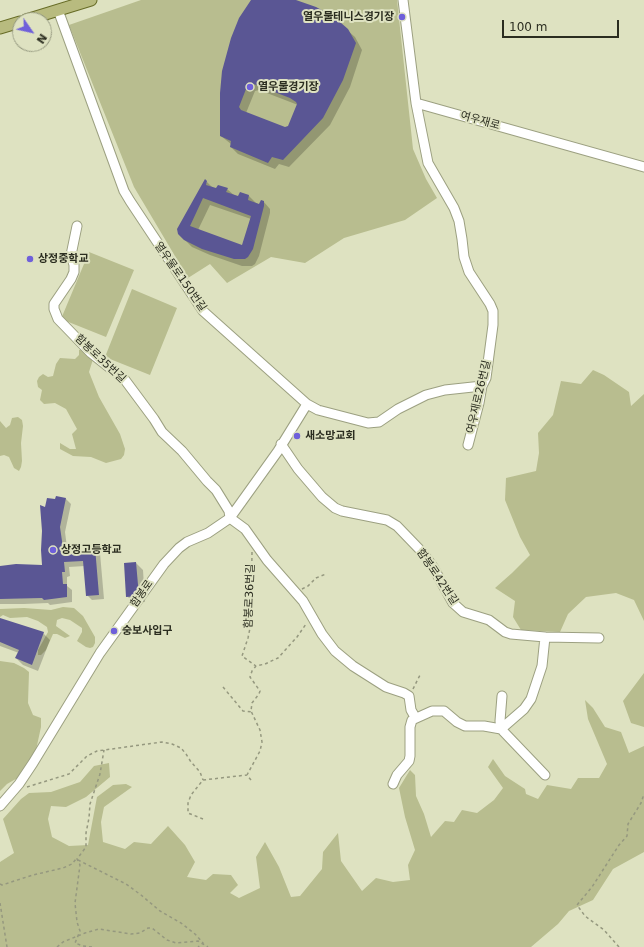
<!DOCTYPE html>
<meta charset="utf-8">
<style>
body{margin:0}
#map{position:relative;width:644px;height:947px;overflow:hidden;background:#dee2c1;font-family:"DejaVu Sans",sans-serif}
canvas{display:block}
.north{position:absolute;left:12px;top:12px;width:40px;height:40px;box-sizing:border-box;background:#dee2c1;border:1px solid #969a81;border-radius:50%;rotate:124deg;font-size:11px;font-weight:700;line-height:16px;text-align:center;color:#2b2d20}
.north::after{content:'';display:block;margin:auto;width:14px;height:18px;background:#6f60da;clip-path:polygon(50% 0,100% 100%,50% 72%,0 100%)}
.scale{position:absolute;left:502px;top:20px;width:117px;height:18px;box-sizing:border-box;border:2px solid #2b2d20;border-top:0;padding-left:5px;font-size:12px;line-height:14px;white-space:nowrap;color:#2b2d20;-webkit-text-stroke:3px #dee2c1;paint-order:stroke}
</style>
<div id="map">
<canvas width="644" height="947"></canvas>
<div class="north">N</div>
<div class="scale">100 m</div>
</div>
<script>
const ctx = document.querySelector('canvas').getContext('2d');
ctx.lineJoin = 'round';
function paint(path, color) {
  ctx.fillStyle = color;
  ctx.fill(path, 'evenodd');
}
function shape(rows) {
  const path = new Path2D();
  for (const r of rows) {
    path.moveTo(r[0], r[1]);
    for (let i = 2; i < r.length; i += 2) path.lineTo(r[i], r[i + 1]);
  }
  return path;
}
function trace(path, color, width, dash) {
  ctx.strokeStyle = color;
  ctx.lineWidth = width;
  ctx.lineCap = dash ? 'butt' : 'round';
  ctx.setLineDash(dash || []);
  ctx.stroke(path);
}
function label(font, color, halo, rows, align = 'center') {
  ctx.font = font + ' "DejaVu Sans","Noto Sans KR",sans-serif';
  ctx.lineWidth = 4;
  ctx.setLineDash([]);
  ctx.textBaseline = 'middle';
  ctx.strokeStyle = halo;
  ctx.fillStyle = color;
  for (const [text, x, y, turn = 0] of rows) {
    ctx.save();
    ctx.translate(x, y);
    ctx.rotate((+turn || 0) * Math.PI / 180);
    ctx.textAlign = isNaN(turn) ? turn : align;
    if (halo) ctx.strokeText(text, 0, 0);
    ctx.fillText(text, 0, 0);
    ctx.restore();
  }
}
paint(shape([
 [141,0,397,0,413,149,426,179,437,198,405,220,344,238,305,263,271,257,227,283,210,264,188,278,134,187,69,25],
 [89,252,134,270,106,337,61,319],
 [132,289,177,308,150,375,105,357],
 [86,347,94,356,89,372,99,397,120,434,125,449,124,455,121,459,106,463,91,457,73,456,60,449,60,443,70,449,76,449,72,434,77,429,66,409,55,403,44,404,40,400,42,390,38,387,37,381,39,377,43,374,48,377,53,376,56,364,60,358,75,359,79,355,79,350],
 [593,370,604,375,629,392,631,406,644,394,644,621,634,600,616,593,586,597,568,614,560,632,521,630,513,617,515,601,495,588,512,573,530,555,520,537,505,500,506,478,536,471,539,453,538,433,553,415,561,381,581,384],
 [18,417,22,420,23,426,21,443,22,461,21,467,19,471,14,468,9,457,4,455,0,456,0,421,6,428,10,425,12,418],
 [63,607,74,608,83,616,95,637,95,643,93,647,90,648,86,647,77,641,82,632,82,628,70,620,62,618,57,620,56,626,70,636,65,638,57,634,53,634,46,650,41,655,38,655,38,650,48,632,47,627,38,621,27,617,10,618,3,615,0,617,0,609,24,608,51,610],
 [0,661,14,663,24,668,29,672,28,703,33,715,41,718,41,727,36,750,21,776,7,784,0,791],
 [644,673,644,727,631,723,623,701],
 [585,700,593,708,605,727,621,732,629,753,644,746,644,852,613,869,593,900,569,911,558,924,531,947,0,947,0,862,14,853,3,819,21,799,29,793,51,792,80,782,94,766,109,763,110,777,86,797,66,807,51,806,48,819,52,837,69,846,88,845,97,797,113,785,126,784,132,787,104,807,101,822,103,842,125,849,134,842,151,844,168,826,185,845,195,862,187,877,206,880,213,874,231,875,238,885,230,893,239,898,260,888,256,857,265,842,279,867,291,897,300,896,322,869,323,852,338,833,341,861,362,891,376,878,393,882,410,880,408,865,415,850,405,817,399,788,410,770,415,775,416,796,424,814,431,837,445,821,454,822,462,810,477,813,494,800,503,788,488,767,493,759,505,776,525,789,526,794,538,799,547,785,571,789,578,778,599,778,607,764,588,719]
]), '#b8bd8f');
paint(shape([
 [254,0,293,0,347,30,355,37,362,50,350,87,330,125,289,167,279,164,275,169,238,154,231,147,231,144,221,136],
 [259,90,298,105,289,127,285,129,246,113,255,91],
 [207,182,214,189,227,189,235,196,238,197,241,193,249,196,256,203,260,205,263,201,270,209,270,213,259,256,255,264,252,266,242,266,210,255,192,247,179,234],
 [210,205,251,219,243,247,198,230],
 [66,499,71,504,65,532,68,555,85,554,95,548,100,553,104,599,92,600,87,595,85,566,69,567,70,576,67,577,67,586,72,590,72,602,50,605,48,603,24,604,0,604,0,567,43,566,46,508,56,500],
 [136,563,143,570,145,602,134,603,127,596,125,564],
 [0,621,43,633,50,640,38,671,23,665,16,658,19,653,0,646]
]), '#0003');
paint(shape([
 [251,0,296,0,316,7,333,16,348,29,356,43,343,80,323,118,283,160,272,157,268,163,230,147,231,141,220,136,220,93,222,71,231,38,239,18],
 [251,83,290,98,296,102,297,104,288,126,285,127,241,110,239,107,248,84],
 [205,179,207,181,206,185,216,188,218,185,228,188,226,192,238,196,240,192,249,195,248,200,259,204,261,200,264,201,264,206,253,249,248,257,245,259,234,259,202,249,184,240,178,234,177,229],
 [203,198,251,216,242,245,190,226],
 [56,496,66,498,60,527,64,555,84,553,84,547,95,547,99,595,86,596,83,561,64,562,65,572,62,572,63,584,67,584,67,597,44,600,42,598,0,599,0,566,16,564,42,565,41,550,42,531,40,505,45,507,47,498,55,499],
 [136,562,139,596,126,597,124,563],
 [0,618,44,632,32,665,15,658,19,650,0,642]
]), '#5a5694');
const minor = shape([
 [403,0,416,103,644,167],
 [58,10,124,191,130,201,203,311,307,404,318,410,368,423,379,422,398,409,426,395,445,390,482,386],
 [416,103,428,163,454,208,459,221,462,239,464,257,469,272,490,304,493,311,493,325,486,378,482,386,479,403,468,445],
 [77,226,71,255,74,265,74,272,71,279,54,304,54,309,58,319,91,353,125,380,154,419,162,432,182,451,207,481,216,490,229,511,230,518,245,529,267,560,303,601,322,634,335,651,353,666,386,687,404,693,409,696,411,710,415,717],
 [281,444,298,469,322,497,335,508,342,511,387,520,397,526,423,553,433,567,453,603,463,612,489,620,505,632,511,634,545,637,599,638],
 [501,729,524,709,531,699,542,666,545,637],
 [501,729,500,721,502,696],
 [393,784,397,775,409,761,410,756,410,727,412,720,432,711,444,711,457,722,465,726,484,726,501,729,545,775],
 [0,806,19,784,33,763,100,653,164,564,179,548,187,542,208,533,230,518,278,451,307,404]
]);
const major = shape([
 [26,20,91,0],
 [0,28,20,22]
]);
trace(minor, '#9ca081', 11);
trace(major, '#676c26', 13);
trace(shape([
 [252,552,251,623,248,638,242,656,256,666],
 [302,589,308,586,316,578,326,574],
 [223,687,243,711,252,712],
 [413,689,421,673],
 [251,780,247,775,260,751,262,742,260,730,251,711,252,703,259,694,260,691,250,677,252,671,256,666,265,664,278,658,297,637,306,624],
 [27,787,69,774,87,756,97,751,162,742,172,744,181,748,186,754,191,762,200,772,203,780],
 [203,819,188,813,188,803,191,795,203,780,247,775],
 [0,884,2,885,33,875,63,868,72,864,76,859,126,884,141,895,160,911,181,923,195,934,203,943,198,947],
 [0,903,7,947],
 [57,947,63,942,85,933,99,929,131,934,140,933,148,928,152,928,167,940,176,943,198,941,208,947],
 [92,947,83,946,75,943,80,931,77,922,75,903,80,865,77,859,86,847,86,833,89,818,90,804,100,774,104,750],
 [619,947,604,930,585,916,577,905,592,887,619,845,627,836,628,824,641,803,644,794]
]), '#95987f', 1.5, [3, 3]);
trace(minor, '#fff', 9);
trace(major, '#b8bb7f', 11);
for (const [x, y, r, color] of [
 [402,17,4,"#6f60da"],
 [250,87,4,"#6f60da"],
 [30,259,4,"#6f60da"],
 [297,436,4,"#6f60da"],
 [53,550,4,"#6f60da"],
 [114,631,4,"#6f60da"]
]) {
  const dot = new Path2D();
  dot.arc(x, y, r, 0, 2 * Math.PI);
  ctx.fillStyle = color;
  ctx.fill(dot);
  trace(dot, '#dee2c1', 1.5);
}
label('bold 11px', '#2b2d20', '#dee2c1', [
 ["열우물테니스경기장",394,17,"right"],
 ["열우물경기장",258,87],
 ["상정중학교",38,259],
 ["새소망교회",305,436],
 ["상정고등학교",61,550],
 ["숭보사입구",122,631]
], 'left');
label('11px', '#2b2d20', '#dee2c1', [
 ["여우재로",480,121,16],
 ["열우물로150번길",180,277,55],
 ["함봉로35번길",100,359,43],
 ["여우재로26번길",479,397,-77],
 ["함봉로42번길",437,577,56],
 ["함봉로",142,594,-55],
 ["함봉로36번길",250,596,-88]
]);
</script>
